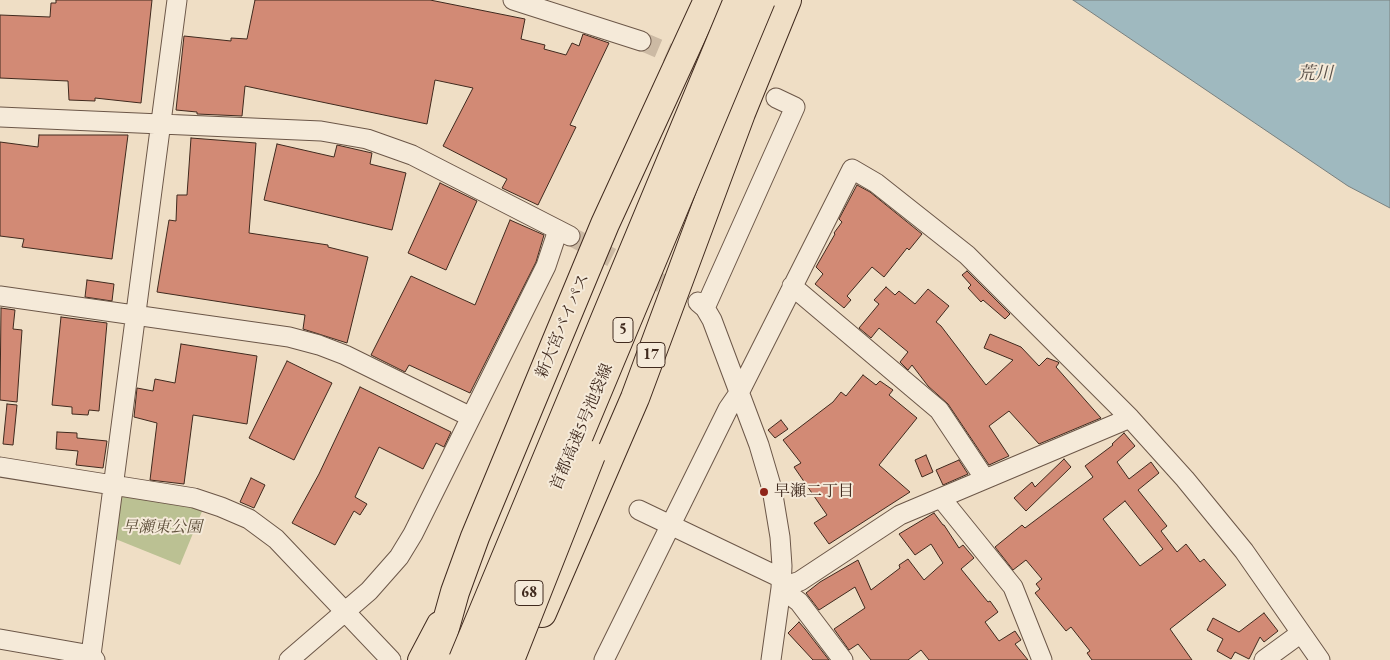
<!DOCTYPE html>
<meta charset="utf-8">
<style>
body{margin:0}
canvas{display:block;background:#efdec5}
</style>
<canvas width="1390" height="660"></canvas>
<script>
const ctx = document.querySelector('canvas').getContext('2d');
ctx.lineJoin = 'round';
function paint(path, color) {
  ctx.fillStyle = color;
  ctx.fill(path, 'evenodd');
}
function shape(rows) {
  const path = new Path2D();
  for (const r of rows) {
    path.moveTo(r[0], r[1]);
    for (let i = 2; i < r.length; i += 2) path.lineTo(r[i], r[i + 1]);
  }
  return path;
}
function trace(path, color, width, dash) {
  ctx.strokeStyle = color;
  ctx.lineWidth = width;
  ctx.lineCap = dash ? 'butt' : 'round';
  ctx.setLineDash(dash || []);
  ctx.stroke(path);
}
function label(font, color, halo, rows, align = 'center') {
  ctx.font = font + ' "EB Garamond","Noto Serif JP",serif';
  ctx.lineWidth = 4;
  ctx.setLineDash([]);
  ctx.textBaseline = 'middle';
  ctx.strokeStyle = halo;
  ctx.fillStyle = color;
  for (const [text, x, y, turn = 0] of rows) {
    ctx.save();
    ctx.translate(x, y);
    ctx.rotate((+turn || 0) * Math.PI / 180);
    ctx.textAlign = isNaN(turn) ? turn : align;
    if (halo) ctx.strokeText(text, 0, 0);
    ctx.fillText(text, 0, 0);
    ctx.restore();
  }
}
paint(shape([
 [120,492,203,509,180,565,113,538]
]), '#bbc193');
const water = shape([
 [1073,0,1390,0,1390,208,1348,186,1073,0]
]);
paint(water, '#9fb9bf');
trace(water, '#79807f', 1);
const building = shape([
 [56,0,152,0,141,103,95,98,95,101,69,100,68,81,0,78,0,15,50,17,51,3,56,3,56,0],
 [255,0,430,0,525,19,521,39,545,45,544,49,566,55,572,43,579,46,583,34,609,43,570,125,576,127,538,205,502,188,507,179,443,146,473,88,435,80,427,124,245,86,242,116,197,114,197,112,176,110,184,36,231,41,231,38,247,39,255,0],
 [39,135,128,135,112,259,22,247,24,239,0,236,0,142,38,147,39,135],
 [191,138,256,143,249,233,328,245,328,247,368,257,347,343,303,329,305,315,157,292,169,220,176,221,177,195,187,195,191,138],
 [277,144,334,157,337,145,372,153,370,164,406,173,392,230,264,200,277,144],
 [440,183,477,201,446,270,408,253,440,183],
 [857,185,870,192,922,234,909,250,907,248,884,277,872,267,847,296,851,300,844,308,815,284,823,274,816,267,835,234,834,233,842,222,839,219,857,185],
 [510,220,544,235,536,262,470,393,409,365,405,372,371,355,411,276,475,305,510,220],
 [967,271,1010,314,1005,319,983,300,981,302,968,288,971,285,962,275,967,271],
 [87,280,114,284,112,301,85,297,87,280],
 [886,287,895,295,899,291,915,304,928,289,949,306,936,322,941,326,986,385,1013,360,984,348,990,334,1021,347,1039,366,1047,358,1058,362,1059,363,1056,367,1101,418,1039,444,1009,411,989,426,1009,456,989,465,948,404,928,386,912,365,908,370,900,362,908,352,879,328,871,338,859,328,879,304,874,300,886,287],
 [1,308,15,310,13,329,22,330,17,402,0,400,1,308],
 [61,317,107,323,99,411,89,410,88,415,72,414,72,407,52,405,61,317],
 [181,344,257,356,247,424,193,415,184,484,150,480,157,423,134,417,137,388,153,391,155,379,175,383,181,344],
 [287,361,332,383,294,460,249,438,287,361],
 [863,375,876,385,880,381,893,390,889,395,917,418,879,465,910,492,829,544,814,523,827,515,794,467,801,463,783,440,833,402,841,392,846,396,863,375],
 [360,387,451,432,444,447,436,443,423,469,379,447,355,497,367,504,360,515,354,511,335,545,292,523,319,474,360,387],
 [7,404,17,405,13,445,3,444,7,404],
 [781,420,788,429,775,438,768,430,781,420],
 [57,432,77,433,77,438,107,441,103,468,76,465,78,451,56,449,57,432],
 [1124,433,1135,446,1117,462,1129,479,1151,462,1159,473,1138,490,1167,526,1161,531,1177,552,1186,544,1200,562,1204,559,1226,585,1170,629,1192,660,1092,660,1087,653,1090,651,1071,627,1066,631,1035,593,1040,589,1036,584,1042,579,1026,560,1013,570,995,547,1022,525,1025,528,1093,477,1085,466,1113,445,1112,444,1124,433],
 [1125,501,1163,549,1140,566,1103,519,1125,501],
 [926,455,933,472,922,477,915,460,926,455],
 [1064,459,1071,467,1026,511,1014,498,1032,482,1035,487,1064,459],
 [959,460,968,474,943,485,936,470,959,460],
 [251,478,265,485,254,508,240,502,251,478],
 [934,513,943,525,944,525,959,548,963,545,974,558,961,569,988,602,990,601,998,612,985,622,999,641,1015,631,1021,640,1015,644,1028,660,929,660,921,650,908,660,871,660,858,644,849,650,834,629,865,608,855,587,819,610,806,593,820,582,858,560,871,590,900,568,899,565,908,559,924,580,943,563,931,544,915,555,899,534,934,513],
 [1264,613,1278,631,1264,642,1260,637,1249,659,1235,652,1231,659,1217,651,1223,639,1207,630,1213,618,1239,632,1264,613],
 [799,622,805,629,829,660,813,660,788,633,799,622]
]);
paint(building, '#d28a75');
trace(building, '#402a1e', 1);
trace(shape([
 [641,41,776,98],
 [570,236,698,302]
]), '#ccbaa4', 19, [19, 9]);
const minor = shape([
 [513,0,641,41],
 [0,117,321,131,367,139,412,155,570,236],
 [792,286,939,410,985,479],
 [0,296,289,337,319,345,345,355,471,417],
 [698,302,705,308,712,320,759,445,772,489,780,537,782,566,781,588,771,660],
 [705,308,795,107,776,98],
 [0,467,194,498,221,507,249,519,276,539,391,660],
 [941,498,1013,587,1042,660],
 [639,510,781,578],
 [781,588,800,581,900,515,1130,418],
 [781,588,799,602,843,660],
 [0,639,91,655,95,660],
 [91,655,177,0],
 [289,660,369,591,399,557,413,534,546,266,558,230],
 [604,660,728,409,739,393,852,169,876,183,967,255,1130,418,1185,479,1244,551,1320,660],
 [1264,660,1301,633]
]);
const major = shape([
 [420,660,439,624]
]);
const highway = shape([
 [542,613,635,398,741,113,787,0],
 [436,660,455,592,475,537,605,224,708,0]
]);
trace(minor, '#6c5748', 21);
trace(major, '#402a1e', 26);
trace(highway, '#402a1e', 30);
trace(minor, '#f5ead9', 19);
trace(major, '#efdec5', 24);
trace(highway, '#efdec5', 28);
const highwayBridge = shape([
 [463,660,738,0],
 [485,660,761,0],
 [510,660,591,455]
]);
trace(highwayBridge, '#402a1e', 30, []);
trace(highwayBridge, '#efdec5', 28);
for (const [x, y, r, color] of [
 [764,492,5,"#8f2418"]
]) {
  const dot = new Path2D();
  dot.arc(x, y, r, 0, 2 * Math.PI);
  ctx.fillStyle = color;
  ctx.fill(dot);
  trace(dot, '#f5ead9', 2);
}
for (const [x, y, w] of [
 [623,330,20],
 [651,355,28],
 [529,593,28]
]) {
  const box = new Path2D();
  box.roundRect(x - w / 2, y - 12.5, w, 25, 4);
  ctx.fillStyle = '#f5ead9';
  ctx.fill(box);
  trace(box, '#402a1e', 1);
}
label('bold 15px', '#402a1e', null, [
 ["5",623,330],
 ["17",651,355],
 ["68",529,593]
]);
label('16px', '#402a1e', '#f5ead9', [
 ["新大宮バイパス",563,326,-67],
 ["首都高速5号池袋線",582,427,-67]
]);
label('16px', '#402a1e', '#f5ead9', [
 ["早瀬二丁目",774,492]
], 'left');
label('italic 16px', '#5f503b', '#f5ead9', [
 ["早瀬東公園",162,528]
]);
label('italic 18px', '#584e46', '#f5ead9', [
 ["荒川",1315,74]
]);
</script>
